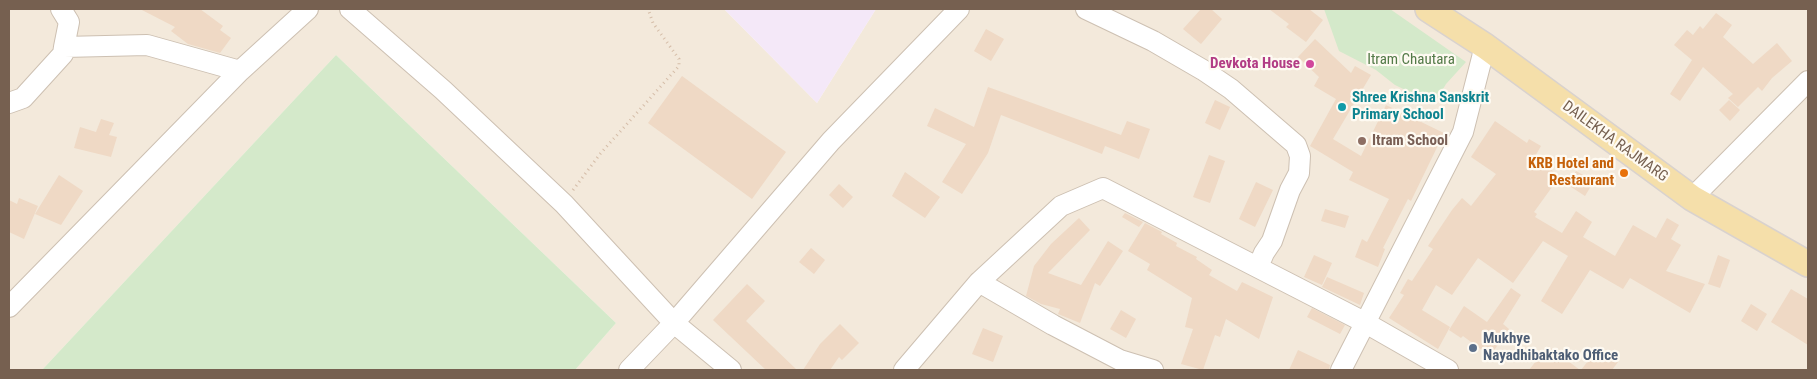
<!DOCTYPE html>
<style>
body{margin:0}
#map{position:relative;width:1817px;height:379px;overflow:hidden;background:#fbf7ec;font-family:"Roboto Condensed",sans-serif}
canvas{display:block}
.frame{position:absolute;inset:0;border:10px solid #766050;pointer-events:none}
</style>
<div id="map">
<canvas width="1817" height="379"></canvas>
<div class="frame"></div>
</div>
<script>
const ctx = document.querySelector('canvas').getContext('2d');
ctx.lineJoin = 'round';
function paint(path, color) {
  ctx.fillStyle = color;
  ctx.fill(path, 'evenodd');
}
function shape(rows) {
  const path = new Path2D();
  for (const r of rows) {
    path.moveTo(r[0], r[1]);
    for (let i = 2; i < r.length; i += 2) path.lineTo(r[i], r[i + 1]);
  }
  return path;
}
function trace(path, color, width, dash) {
  ctx.strokeStyle = color;
  ctx.lineWidth = width;
  ctx.lineCap = dash ? 'butt' : 'round';
  ctx.setLineDash(dash || []);
  ctx.stroke(path);
}
function label(font, color, halo, rows, align = 'center') {
  ctx.font = font + ' "Roboto Condensed",sans-serif';
  ctx.lineWidth = 4.5;
  ctx.setLineDash([]);
  ctx.textBaseline = 'middle';
  ctx.strokeStyle = halo;
  ctx.fillStyle = color;
  for (const [text, x, y, turn = 0] of rows) {
    ctx.save();
    ctx.translate(x, y);
    ctx.rotate((+turn || 0) * Math.PI / 180);
    ctx.textAlign = isNaN(turn) ? turn : align;
    if (halo) ctx.strokeText(text, 0, 0);
    ctx.fillText(text, 0, 0);
    ctx.restore();
  }
}
paint(shape([
 [9,9,724,9,817,103,876,9,1808,9,1808,370,575,370,616,323,336,55,42,370,9,370]
]), '#f3e9db');
paint(shape([
 [724,9,876,9,817,103]
]), '#f4e8f8');
paint(shape([
 [1324,9,1390,9,1466,62,1446,84,1436,101,1422,98,1395,85,1376,70,1339,51],
 [336,55,616,323,575,370,42,370]
]), '#d4e9ca');
paint(shape([
 [140,9,200,9,223,26,220,30,231,38,220,53,188,44,171,31,175,27],
 [1201,9,1211,9,1222,19,1201,44,1183,29],
 [1269,9,1309,9,1323,20,1306,42,1286,27,1289,24],
 [1716,13,1732,25,1723,37,1753,64,1777,43,1792,61,1772,78,1762,91,1758,87,1738,107,1728,98,1733,94,1703,67,1680,101,1670,94,1692,60,1674,45,1687,30,1693,35,1700,26,1703,29],
 [986,29,1004,39,991,61,974,51],
 [1315,39,1351,73,1355,66,1371,75,1333,139,1361,156,1386,105,1444,133,1411,201,1408,199,1383,248,1385,249,1378,267,1355,257,1362,239,1367,242,1389,199,1349,180,1353,172,1310,146,1336,99,1314,86,1319,77,1298,57],
 [682,76,786,152,752,199,648,123],
 [988,87,1121,135,1127,121,1150,129,1139,159,1105,146,1102,154,1001,115,988,153,962,194,942,182,966,144,927,126,935,108,974,127],
 [1215,100,1230,107,1220,130,1205,123],
 [1729,100,1740,110,1730,121,1719,110],
 [101,119,114,123,109,135,117,137,111,157,74,148,80,127,96,132],
 [1495,121,1527,143,1529,139,1541,146,1534,158,1560,176,1534,212,1537,214,1535,217,1562,233,1576,211,1592,222,1583,237,1615,256,1633,225,1656,238,1667,218,1679,225,1671,239,1681,245,1666,271,1705,284,1690,313,1630,278,1623,289,1590,270,1562,314,1541,301,1568,256,1543,241,1513,283,1478,258,1452,295,1436,285,1422,310,1450,327,1438,349,1389,318,1404,295,1400,293,1408,279,1412,281,1433,249,1428,246,1452,210,1462,198,1471,206,1496,174,1471,157],
 [1209,155,1225,161,1210,203,1193,197],
 [1576,171,1594,181,1585,196,1568,185],
 [905,172,940,197,925,218,892,196],
 [59,175,83,191,61,225,35,214],
 [1256,182,1273,190,1255,227,1239,219],
 [839,184,853,197,843,208,829,195],
 [19,198,38,206,24,239,9,232,9,200,17,204],
 [1325,209,1349,216,1345,228,1321,221],
 [1125,213,1143,222,1139,227,1122,217],
 [1079,218,1090,230,1048,273,1081,285,1108,241,1123,251,1100,286,1095,283,1080,323,1058,314,1060,309,1041,304,1026,296,1034,266,1051,244],
 [1145,223,1162,232,1161,234,1177,243,1176,246,1197,257,1196,259,1212,270,1209,275,1237,291,1242,282,1273,297,1259,339,1226,319,1220,337,1215,335,1203,370,1181,364,1193,329,1185,327,1192,298,1147,270,1150,264,1128,251],
 [811,248,825,260,814,274,799,262],
 [1314,255,1332,263,1322,285,1304,277],
 [1718,255,1730,260,1720,288,1708,284],
 [1327,277,1364,293,1360,305,1322,287],
 [747,284,765,301,746,321,797,370,766,370,713,320],
 [1511,288,1521,295,1503,324,1509,329,1490,356,1463,336,1461,338,1449,330,1464,306,1487,322],
 [1791,289,1808,299,1808,345,1771,322],
 [1751,304,1767,314,1757,331,1741,321],
 [1312,308,1345,325,1340,334,1307,317],
 [1121,310,1136,319,1126,338,1110,329],
 [840,324,859,343,842,360,839,357,830,370,803,370,820,344],
 [983,328,1003,336,993,362,972,354],
 [1548,346,1580,370,1529,370],
 [1599,347,1618,362,1612,370,1581,370],
 [1298,350,1330,365,1329,370,1289,370]
]), '#efd9c5');
const minor = shape([
 [61,9,69,22,64,47,147,45,240,71],
 [350,9,443,90,564,204,674,323,731,370],
 [1086,9,1153,41,1203,70,1231,89,1296,145,1300,156,1299,173,1290,190,1272,241,1264,253,1258,267],
 [9,103,23,98,63,54,64,47],
 [1692,198,1808,81],
 [979,282,1053,325,1120,360,1153,370],
 [9,307,240,71,308,9],
 [629,370,674,323,831,141,959,9],
 [904,370,979,282,1061,206,1103,188,1364,322,1448,370],
 [1341,370,1463,132,1485,46]
]);
const major = shape([
 [1428,9,1485,46,1692,198,1808,264]
]);
trace(minor, '#cdc0b2', 22);
trace(major, '#d9d2ce', 28);
trace(shape([
 [573,190,600,154,679,66,679,59,653,23,648,9]
]), '#d5bda8', 3, [1, 4]);
trace(minor, '#fff', 20);
trace(major, '#f5dfaa', 25);
for (const [x, y, r, color] of [
 [1310,64,5,"#d1479c"],
 [1342,107,5,"#0f9aa8"],
 [1362,141,5,"#8d6e63"],
 [1624,173,5,"#e8710a"],
 [1473,348,5,"#5c6f8a"]
]) {
  const dot = new Path2D();
  dot.arc(x, y, r, 0, 2 * Math.PI);
  ctx.fillStyle = color;
  ctx.fill(dot);
  trace(dot, '#fefaf2', 2);
}
label('15px', '#537a48', '#fefaf2', [
 ["Itram Chautara",1411,60]
]);
label('bold 15px', '#b23c85', '#fefaf2', [
 ["Devkota House",1300,64]
], 'right');
label('bold 15px', '#0d838f', '#fefaf2', [
 ["Shree Krishna Sanskrit",1352,98],
 ["Primary School",1352,115]
], 'left');
label('bold 15px', '#785e54', '#fefaf2', [
 ["Itram School",1372,141]
], 'left');
label('15px', '#766050', '#fefaf2', [
 ["DAILEKHA RAJMARG",1615,142,36]
]);
label('bold 15px', '#c56008', '#fefaf2', [
 ["KRB Hotel and",1614,164],
 ["Restaurant",1614,181]
], 'right');
label('bold 15px', '#4e5e75', '#fefaf2', [
 ["Mukhye",1483,339],
 ["Nayadhibaktako Office",1483,356]
], 'left');
</script>
